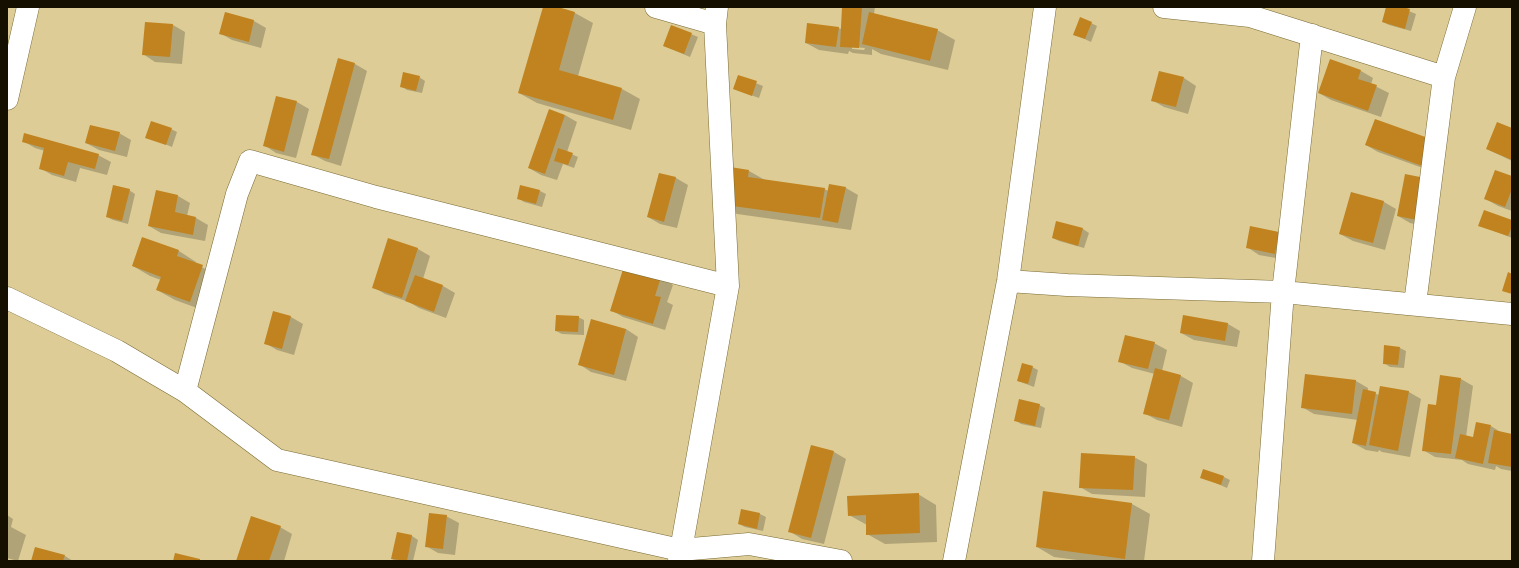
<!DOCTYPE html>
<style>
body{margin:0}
#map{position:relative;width:1519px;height:568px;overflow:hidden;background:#ddcc95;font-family:"Exo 2",sans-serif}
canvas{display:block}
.frame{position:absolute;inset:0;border:8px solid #150f00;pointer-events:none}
</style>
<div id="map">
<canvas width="1519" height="568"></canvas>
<div class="frame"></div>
</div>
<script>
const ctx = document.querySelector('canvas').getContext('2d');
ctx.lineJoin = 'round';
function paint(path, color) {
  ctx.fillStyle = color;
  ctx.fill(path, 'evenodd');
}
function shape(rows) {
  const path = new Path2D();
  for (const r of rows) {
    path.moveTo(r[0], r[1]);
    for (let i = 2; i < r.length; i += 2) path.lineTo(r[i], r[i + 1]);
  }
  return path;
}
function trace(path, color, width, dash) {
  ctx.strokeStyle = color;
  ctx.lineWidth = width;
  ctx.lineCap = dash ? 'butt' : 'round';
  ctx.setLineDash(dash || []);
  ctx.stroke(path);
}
paint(shape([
 [544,7,554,7,575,13,593,23,578,76,622,89,640,99,631,130,537,103,519,93],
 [843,7,875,7,874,14,937,30,955,40,948,70,881,54,872,49,872,55,853,53,849,51,848,54,819,50,806,43,838,28,842,29],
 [852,47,865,48,864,50,852,49],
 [1387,7,1399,7,1416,14,1411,31,1389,25,1383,22],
 [254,21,266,28,261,48,232,40,220,33],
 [1091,23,1097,26,1091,42,1074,34],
 [173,25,185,32,182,64,155,62,143,54],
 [672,26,698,37,690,57,664,46],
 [338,59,355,64,367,71,341,166,325,161,312,154],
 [1330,60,1361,71,1373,78,1371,84,1389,93,1381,117,1331,100,1319,93],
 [738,76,763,86,759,98,734,89],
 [419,77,425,81,422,93,407,90,401,86],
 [1184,78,1196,86,1188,114,1164,107,1152,100],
 [277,97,297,102,309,109,296,158,276,153,264,145],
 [565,115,577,122,567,152,578,157,574,168,563,164,557,180,541,175,529,168],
 [1375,120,1434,172,1378,152,1366,145],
 [171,129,177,132,172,147,147,137],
 [1512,129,1512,161,1487,149],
 [119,133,131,140,127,157,99,150,86,143],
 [23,141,98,155,111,162,107,175,80,168,76,182,52,175,40,168,45,151,35,148],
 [749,171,765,180,824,189,829,191,846,188,858,195,851,230,737,214,719,204],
 [659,174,676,178,688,185,677,228,660,224,648,217],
 [1406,176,1429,227,1410,223,1398,216],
 [1512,177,1512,211,1498,206,1486,199],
 [521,186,540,191,546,194,542,207,524,202,518,198],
 [129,190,135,194,128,224,113,220,107,217],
 [156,192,178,196,190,203,187,216,196,218,208,225,205,241,161,233,149,226],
 [1351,193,1384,202,1396,209,1385,250,1353,241,1340,234],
 [1512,221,1512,238,1479,225],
 [1057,222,1083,229,1089,233,1084,248,1059,241,1053,238],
 [1279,233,1287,260,1259,255,1247,247],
 [389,239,418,249,430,256,423,279,443,286,455,293,446,318,419,308,409,302,385,294,373,287],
 [179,251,196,262,195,264,220,276,208,312,175,300,157,290,161,280,150,276,133,266],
 [661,278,673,285,667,302,673,305,665,330,623,317,611,310],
 [274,312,291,317,303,324,294,355,277,350,265,343],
 [1184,316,1228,324,1240,331,1237,347,1194,340,1181,333],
 [578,317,584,320,584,335,562,334,556,331],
 [626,329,638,337,626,381,591,372,579,364],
 [1154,343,1167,350,1162,371,1181,376,1193,383,1182,427,1157,420,1144,413,1155,374,1132,368,1119,361],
 [1400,348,1406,351,1404,368,1390,367,1384,363],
 [1032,367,1038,370,1034,387,1018,381],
 [1461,379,1473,386,1466,437,1474,438,1491,426,1502,433,1512,435,1512,471,1501,469,1496,466,1495,470,1468,464,1462,460,1435,457,1423,450,1437,406],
 [1356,381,1368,388,1368,391,1379,395,1381,387,1409,392,1421,399,1410,457,1382,452,1379,450,1378,452,1366,450,1353,443,1358,420,1314,414,1302,407],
 [1039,405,1045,408,1041,428,1021,424,1015,420],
 [812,446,834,452,846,459,824,544,802,539,789,531],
 [1134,457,1147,464,1145,497,1092,494,1080,487],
 [1202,477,1224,477,1230,480,1227,488],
 [1044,492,1132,504,1150,514,1144,561,1085,561,1054,557,1037,547],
 [918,494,936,505,937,542,885,544,867,534,867,525,849,515],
 [742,510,760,514,766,517,763,531,745,527,739,524],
 [7,515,13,519,11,527,26,535,18,561,7,558],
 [446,516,459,523,455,555,438,553,426,546],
 [280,527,292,534,284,561,237,561],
 [398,533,412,536,418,540,413,561,396,561,392,559],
 [36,548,65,556,73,561,32,561]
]), '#0003');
paint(shape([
 [543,7,558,7,575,12,559,70,622,88,613,120,518,93],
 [842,7,862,7,859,48,840,47],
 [1386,7,1403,7,1410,9,1405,29,1382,22],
 [225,12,254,20,249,42,219,34],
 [869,12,938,29,930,61,862,44],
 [1080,17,1092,22,1085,39,1073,35],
 [145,22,173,24,170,57,142,55],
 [807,23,839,27,836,47,805,43],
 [671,25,692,33,684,54,663,46],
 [338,58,355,63,329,159,311,155],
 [1330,59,1361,70,1358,79,1377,85,1368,111,1318,93],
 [1159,71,1184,77,1176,107,1151,101],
 [403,72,420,76,416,91,400,87],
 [738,75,757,81,752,96,733,89],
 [276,96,297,101,284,152,263,146],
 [549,109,565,115,545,174,528,168],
 [1375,119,1431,139,1422,166,1365,145],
 [151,121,172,128,166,145,145,138],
 [1497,122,1512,128,1512,160,1486,149],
 [90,125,120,132,115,151,85,143],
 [24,133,99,154,95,169,68,162,64,176,39,169,44,148,22,142],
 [558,148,573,153,568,165,554,161],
 [724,166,749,170,748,177,825,188,820,218,718,204],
 [1495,170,1512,176,1512,189,1505,207,1484,199],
 [659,173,676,177,664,222,647,217],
 [1405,174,1425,178,1417,220,1397,216],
 [829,184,846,187,838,223,822,220],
 [113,185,130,189,122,221,106,217],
 [520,185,540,190,536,204,517,199],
 [156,190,178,195,175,212,196,217,193,235,148,226],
 [1351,192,1384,201,1373,243,1339,234],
 [1484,210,1512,220,1512,227,1508,236,1478,226],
 [1056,221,1083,228,1078,246,1052,238],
 [1250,226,1279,232,1275,254,1246,248],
 [142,237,179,250,177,256,203,265,190,302,156,290,161,277,132,266],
 [388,238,418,248,402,298,372,288],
 [624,266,661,277,655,296,661,297,653,324,610,311],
 [1508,272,1512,274,1512,294,1502,291],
 [415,275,443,285,434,312,405,301],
 [273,311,291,316,282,349,264,344],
 [556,315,579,316,578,332,555,331],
 [1183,315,1228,323,1225,341,1180,333],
 [591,319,626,329,614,375,578,365],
 [1125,335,1155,342,1148,369,1118,362],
 [1384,345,1400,347,1398,365,1383,364],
 [1022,363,1033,366,1028,384,1017,381],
 [1155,368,1181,375,1169,420,1143,414],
 [1305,374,1356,380,1352,414,1301,408],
 [1440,375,1461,378,1451,454,1422,451,1428,404,1436,405],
 [1380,386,1409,391,1398,451,1369,445],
 [1363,389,1376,392,1366,446,1352,443],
 [1019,399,1040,404,1035,426,1014,421],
 [1476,422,1491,425,1483,464,1455,458,1460,434,1473,437],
 [1494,430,1512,434,1512,467,1488,463],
 [811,445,834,451,811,538,788,532],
 [1081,453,1135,456,1133,490,1079,488],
 [1203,469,1224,476,1221,485,1200,478],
 [1043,491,1132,503,1125,559,1036,547],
 [919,493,920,533,866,535,866,515,848,516,847,496],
 [741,509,760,513,757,529,738,524],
 [429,513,447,515,443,549,425,547],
 [251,516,281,526,269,561,236,561],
 [397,532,412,535,407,561,391,559],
 [35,547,65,555,63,561,31,561],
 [175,553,200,559,200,561,173,561]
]), '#c0831f');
const street = shape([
 [656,7,715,24],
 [1164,7,1250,16,1444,77],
 [7,99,28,7],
 [1008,281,1067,285,1283,292,1512,314],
 [7,298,117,351,156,374,185,391,277,460,680,550,749,544,841,561],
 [1415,304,1444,77,1465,7],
 [185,391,237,194,250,161,376,197,728,286],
 [679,561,728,286,715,24,717,7],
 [954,561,1008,281,1045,7],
 [1263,561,1283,292,1312,35]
]);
trace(street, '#796a34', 23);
trace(street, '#fff', 22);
</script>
